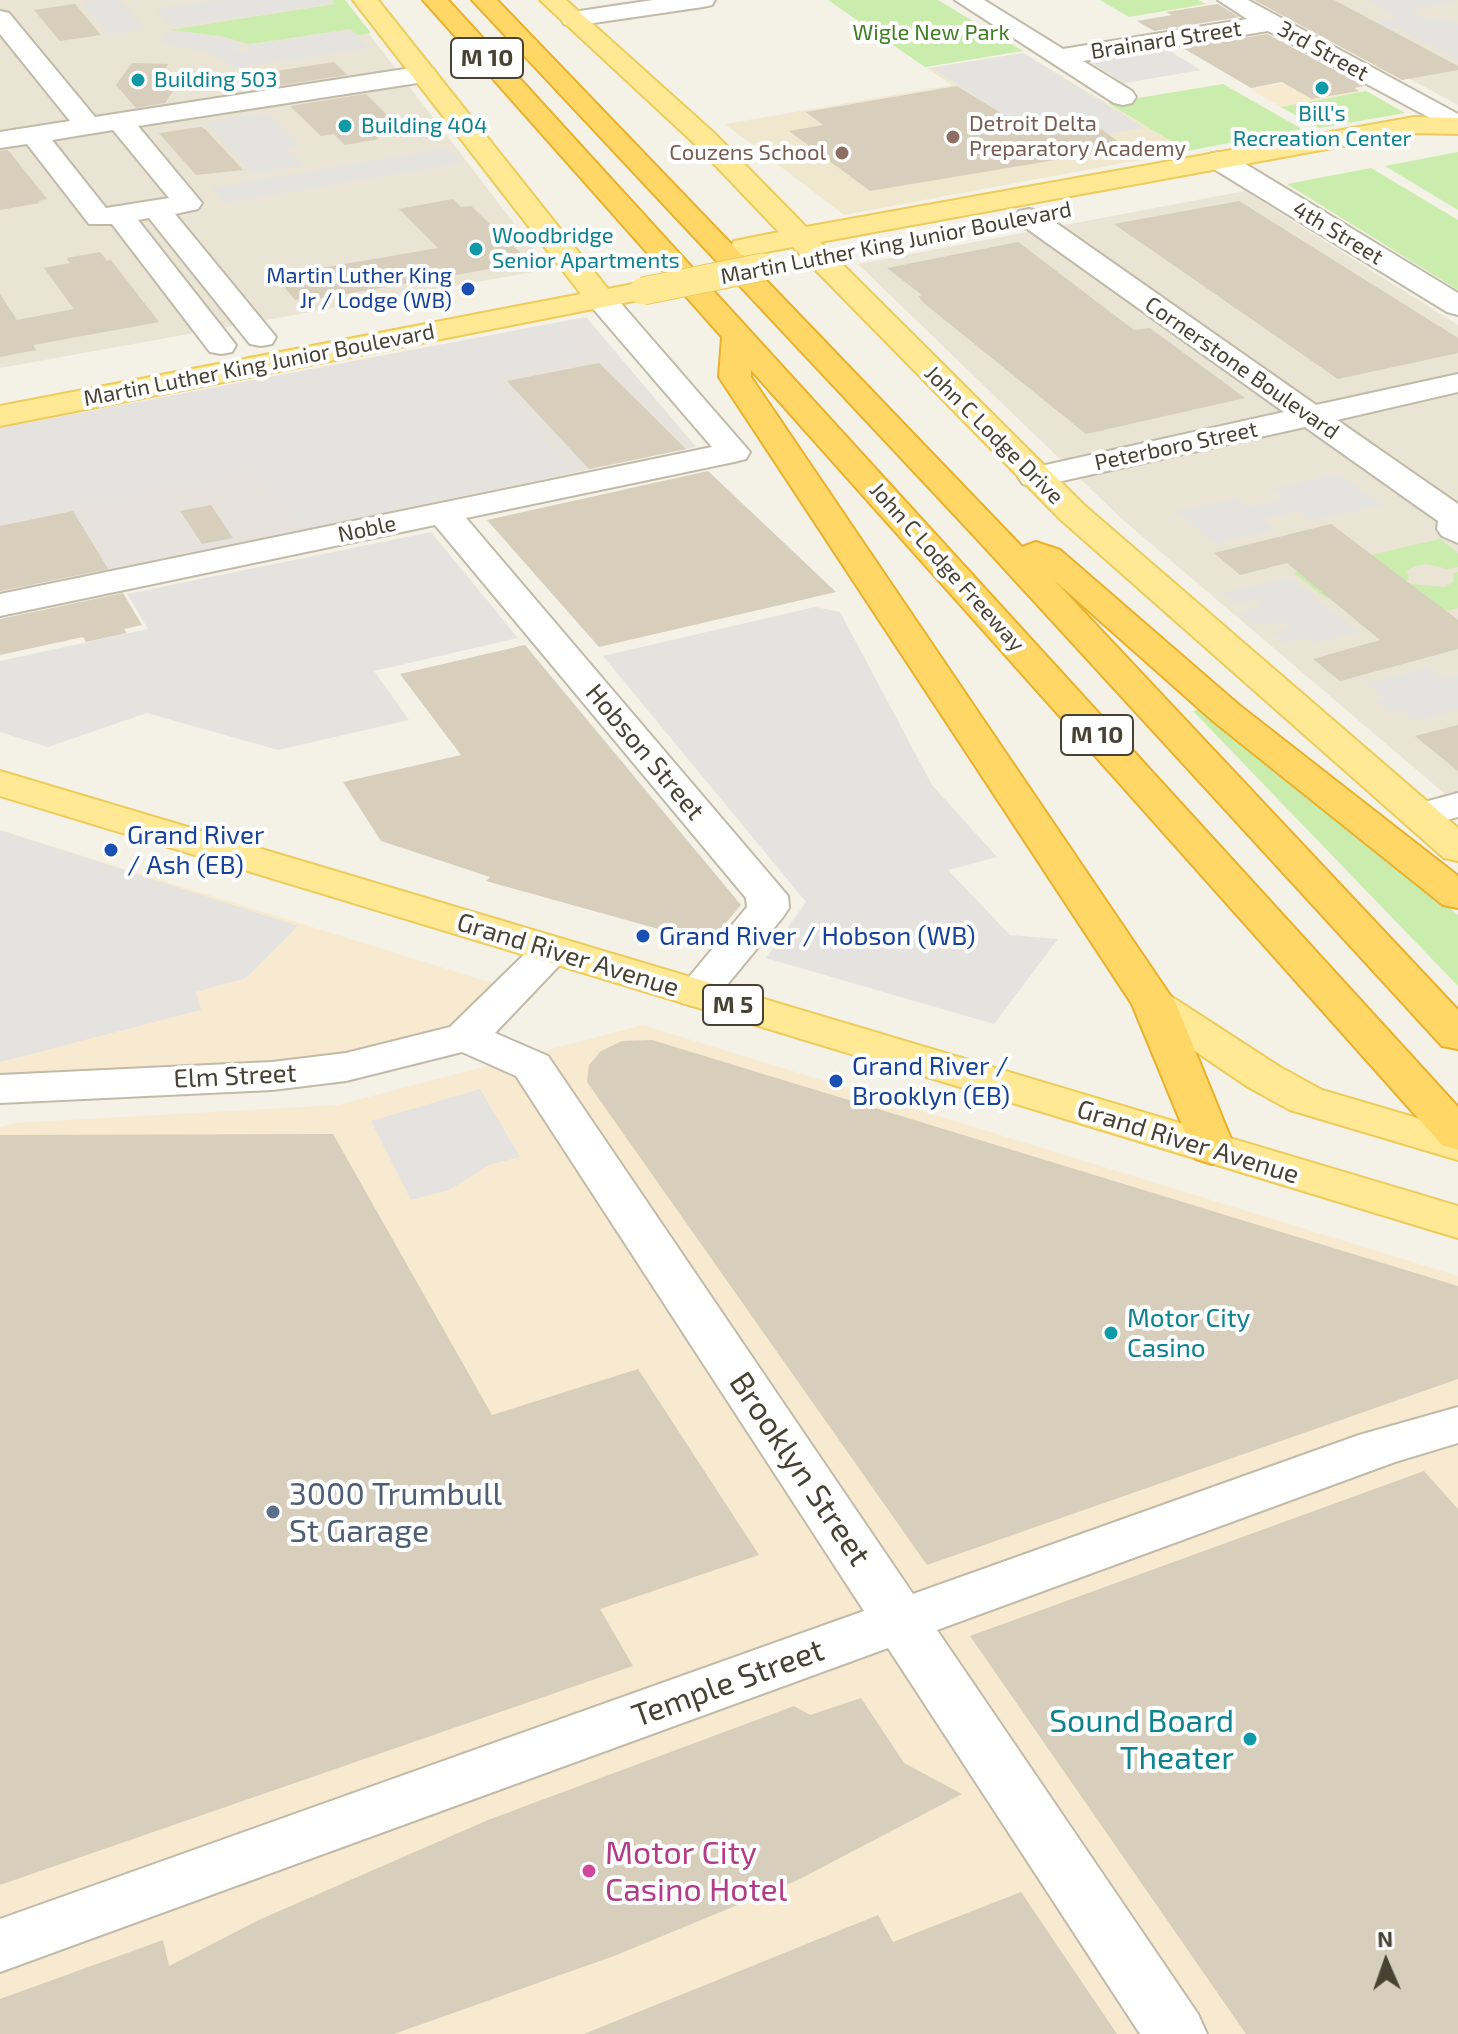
<!DOCTYPE html>
<style>
body{margin:0}
#map{position:relative;width:1458px;height:2034px;overflow:hidden;background:#f4f1e6;font-family:"Exo 2",sans-serif}
canvas{display:block}
.north{position:absolute;left:1346px;top:1922px;width:80px;height:80px;-webkit-text-stroke:6px #fff;paint-order:stroke;rotate:358deg;font-size:22px;font-weight:700;line-height:32px;text-align:center;color:#484235}
.north::after{content:'';display:block;margin:auto;width:28px;height:36px;background:#484235;clip-path:polygon(50% 0,100% 100%,50% 72%,0 100%)}
</style>
<div id="map">
<canvas width="1458" height="2034"></canvas>
<div class="north">N</div>
</div>
<script>
const ctx = document.querySelector('canvas').getContext('2d');
ctx.lineJoin = 'round';
function paint(path, color) {
  ctx.fillStyle = color;
  ctx.fill(path, 'evenodd');
}
function shape(rows) {
  const path = new Path2D();
  for (const r of rows) {
    path.moveTo(r[0], r[1]);
    for (let i = 2; i < r.length; i += 2) path.lineTo(r[i], r[i + 1]);
  }
  return path;
}
function trace(path, color, width, dash) {
  ctx.strokeStyle = color;
  ctx.lineWidth = width;
  ctx.lineCap = dash ? 'butt' : 'round';
  ctx.setLineDash(dash || []);
  ctx.stroke(path);
}
function label(font, color, halo, rows, align = 'center') {
  ctx.font = font + ' "Exo 2",sans-serif';
  ctx.lineWidth = 8;
  ctx.setLineDash([]);
  ctx.textBaseline = 'middle';
  ctx.strokeStyle = halo;
  ctx.fillStyle = color;
  for (const [text, x, y, turn = 0] of rows) {
    ctx.save();
    ctx.translate(x, y);
    ctx.rotate((+turn || 0) * Math.PI / 180);
    ctx.textAlign = isNaN(turn) ? turn : align;
    if (halo) ctx.strokeText(text, 0, 0);
    ctx.fillText(text, 0, 0);
    ctx.restore();
  }
}
paint(shape([
 [0,0,343,0,549,269,0,368],
 [1263,0,1458,0,1458,105],
 [1245,191,1458,325,1458,805,1122,519,858,264]
]), '#e9e4d4');
paint(shape([
 [1333,75,1363,92,1281,107,1250,89],
 [0,830,492,983,465,1020,334,1058,0,1074],
 [643,1025,1458,1276,1458,2034,0,2034,0,1127,15,1123,338,1105]
]), '#f8ead0');
paint(shape([
 [586,317,696,447,0,594,0,428]
]), '#e7e2db');
paint(shape([
 [1023,53,1187,151,844,215,725,124,952,85,927,68]
]), '#efe8cf');
paint(shape([
 [332,0,345,0,371,33,358,35,350,29,249,44,221,36,171,30,335,4],
 [828,0,938,0,1023,51,925,67],
 [1100,0,1198,0,1206,4,1129,17],
 [1223,84,1302,129,1187,151,1108,103],
 [1366,91,1405,113,1319,128,1281,107],
 [1458,152,1458,210,1385,166],
 [1371,168,1458,220,1458,290,1287,184],
 [1440,539,1458,553,1458,567,1447,569,1427,564,1414,566,1407,571,1409,580,1326,598,1294,573],
 [1458,572,1458,608,1426,616,1410,584,1445,587,1454,582,1453,574],
 [1207,708,1458,915,1458,986,1193,711]
]), '#caecac');
paint(shape([
 [101,0,120,0,145,29,109,34,82,3],
 [220,0,330,0,333,3,172,27,156,9],
 [1368,0,1458,0,1411,10,1431,21,1447,19,1458,24,1458,60,1398,28,1332,39,1319,31,1397,18],
 [350,30,369,48,236,68,205,51,161,44,170,31,188,32,236,42,244,45,234,50,243,52,252,50,249,46],
 [1166,49,1201,70,1124,83,1090,62],
 [1023,53,1144,128,1108,134,1089,122,988,140,999,112,932,68],
 [267,113,299,146,287,149,302,165,252,173,206,122],
 [447,148,462,163,225,203,212,188],
 [557,324,589,358,488,379,574,472,300,530,254,472,0,523,0,430],
 [1339,474,1382,505,1312,521,1299,511,1262,519,1274,530,1216,544,1176,511,1236,498,1249,507,1284,499,1272,489],
 [431,532,518,638,374,671,409,720,278,750,147,713,48,747,0,732,0,661,148,629,127,594],
 [1289,578,1359,632,1313,643,1307,638,1284,643,1271,633,1290,628,1285,623,1252,625,1238,613,1255,609,1261,604,1257,599,1235,603,1223,593],
 [815,607,840,612,932,785,997,857,948,870,1010,935,1058,939,994,1024,766,958,806,902,603,656],
 [1429,668,1444,680,1458,676,1458,710,1414,721,1401,710,1391,713,1376,701,1384,698,1366,683],
 [0,830,298,926,246,978,196,992,201,1010,0,1062],
 [480,1089,520,1157,489,1165,449,1190,411,1200,371,1121]
]), '#e5e3df');
paint(shape([
 [1254,0,1334,0,1458,66,1458,70,1402,80],
 [75,4,101,35,60,41,34,10],
 [1218,4,1239,17,1154,31,1137,21,1172,15,1166,12],
 [1267,34,1365,86,1354,88,1359,91,1312,99,1282,82,1251,88,1183,48],
 [334,62,347,75,270,87,257,74],
 [132,63,168,64,162,74,185,74,165,103,136,108,116,85],
 [957,86,1035,134,1094,124,1127,148,870,191,789,131,823,125,806,112],
 [366,94,397,125,369,129,379,139,345,145,334,134,321,136,290,106],
 [200,127,205,129,243,170,196,175,159,133],
 [8,150,47,199,38,201,40,203,0,210,0,151],
 [453,199,461,207,471,206,530,262,311,300,309,297,295,300,275,276,438,248,399,209],
 [1239,201,1458,338,1458,353,1338,379,1114,224],
 [1018,242,1134,330,1150,328,1245,398,1086,434,925,304,918,296,922,295,887,268],
 [100,252,107,261,111,260,159,322,33,345,36,350,0,357,0,294,17,320,74,309,44,268,70,263,66,258],
 [599,363,686,449,589,469,507,381],
 [708,471,836,592,599,647,487,520],
 [211,505,233,538,202,544,180,511],
 [73,511,108,569,0,591,0,526],
 [1331,524,1458,620,1458,649,1340,681,1313,659,1380,640,1287,563,1240,575,1214,553],
 [123,593,142,625,124,629,127,633,86,642,83,637,0,655,0,619],
 [525,645,741,905,709,943,486,881,490,877,381,841,343,782,461,755,400,674],
 [1458,725,1458,771,1415,736],
 [652,1040,1458,1286,1458,1379,927,1565,587,1082,589,1065,601,1051,622,1041],
 [333,1134,492,1415,638,1369,759,1555,600,1609,633,1666,0,1885,0,1135],
 [1424,1471,1458,1509,1458,2034,1246,2034,970,1636],
 [861,1698,904,1763,962,1794,798,1880,614,1956,394,2034,0,2034,0,1999,163,1940,169,1966,261,1919,488,1820,794,1706,810,1715],
 [1021,1892,1117,2034,584,2034,878,1915,893,1942]
]), '#d7cebb');
const minor = shape([
 [653,0,715,0,712,5,703,7,573,26,564,24,561,19,564,14,573,12,653,0],
 [955,0,984,0,1063,49,1247,19,1218,0,1248,0,1458,114,1458,133,1268,31,1083,61,1132,91,1136,97,1132,103,1123,105,1114,103,955,0],
 [0,11,9,13,95,117,424,66,433,69,437,74,433,79,424,82,138,126,202,203,198,209,175,214,276,337,272,344,261,346,250,344,149,218,138,220,236,345,232,352,221,354,210,352,112,224,89,224,27,144,0,148,0,132,70,121,0,34,0,11],
 [113,130,169,198,106,208,52,140,113,130],
 [1219,152,1229,154,1458,293,1458,315,1447,312,1209,166,1205,160,1209,154,1219,152],
 [1029,209,1039,211,1316,405,1458,374,1458,392,1337,420,1458,504,1458,543,1442,536,1437,529,1438,521,1305,427,1035,487,1023,484,1018,477,1023,470,1284,412,1019,223,1015,217,1019,211,1029,209],
 [600,289,611,292,750,452,746,459,734,462,466,518,788,896,789,908,783,917,712,1003,697,1007,682,1003,675,994,747,907,746,898,435,525,0,616,0,594,712,447,589,304,585,298,589,292,600,289],
 [1458,793,1458,817,1420,827,1406,823,1400,815,1406,807,1458,793],
 [552,938,567,942,573,951,495,1033,548,1056,913,1594,1359,1435,1458,1407,1458,1443,1395,1462,937,1630,1198,2014,1207,2034,1140,2034,888,1648,0,1972,0,1919,864,1611,516,1076,462,1052,346,1081,272,1090,0,1103,0,1075,272,1062,346,1053,450,1027,537,942,552,938]
]);
const major = shape([
 [353,0,378,0,608,289,643,282,654,285,658,291,654,297,0,426,0,406,581,294,353,0],
 [540,0,566,0,714,133,806,227,1414,117,1458,118,1458,134,1414,133,820,242,1084,505,1458,828,1458,861,1444,858,1060,519,793,247,744,256,734,253,730,247,734,241,779,232,696,145,540,0],
 [0,771,1458,1206,1458,1238,0,796,0,771],
 [1154,991,1169,995,1280,1067,1322,1090,1458,1130,1458,1160,1290,1110,1248,1087,1139,1013,1132,1004,1139,995,1154,991]
]);
const highway = shape([
 [423,0,448,0,1458,1107,1458,1150,1442,1145,751,370,751,377,1176,1004,1235,1149,1228,1159,1212,1164,1196,1159,1132,1004,719,377,722,337,423,0],
 [472,0,497,0,1022,547,1036,542,1060,550,1239,705,1458,876,1458,908,1443,905,1213,721,1054,580,1458,1010,1458,1049,1442,1046,977,539,472,0]
]);
trace(minor, '#c1baa8', 4);
trace(major, '#edcc5c', 4);
trace(highway, '#e9b12b', 4);
paint(minor, '#fff');
paint(major, '#ffe995');
paint(highway, '#ffd767');
const majorBridge = shape([
 [643,291,763,267]
]);
trace(majorBridge, '#edcc5c', 29, []);
trace(majorBridge, '#ffe995', 27);
for (const [x, y, r, color] of [
 [138,80,8,"#0f9aa8"],
 [1322,88,8,"#0f9aa8"],
 [345,126,8,"#0f9aa8"],
 [953,137,8,"#8d6e63"],
 [842,153,8,"#8d6e63"],
 [476,249,8,"#0f9aa8"],
 [468,289,8,"#1a4fb4"],
 [111,850,8,"#1a4fb4"],
 [643,936,8,"#1a4fb4"],
 [836,1081,8,"#1a4fb4"],
 [1111,1333,8,"#0f9aa8"],
 [273,1512,8,"#5c6f8a"],
 [1250,1739,8,"#0f9aa8"],
 [589,1871,8,"#d1479c"]
]) {
  const dot = new Path2D();
  dot.arc(x, y, r, 0, 2 * Math.PI);
  ctx.fillStyle = color;
  ctx.fill(dot);
  trace(dot, '#fff', 3);
}
label('22px', '#3f7f23', '#fff', [
 ["Wigle New Park",931,33]
]);
label('22px', '#484235', '#fff', [
 ["Brainard Street",1166,40,-9],
 ["3rd Street",1323,51,29],
 ["4th Street",1338,233,31],
 ["Martin Luther King Junior Boulevard",896,243,-11],
 ["Martin Luther King Junior Boulevard",259,365,-11],
 ["Cornerstone Boulevard",1242,368,35],
 ["John C Lodge Drive",994,435,45],
 ["Peterboro Street",1176,446,-12],
 ["Noble",367,529,-12],
 ["John C Lodge Freeway",947,567,48]
]);
label('22px', '#0d838f', '#fff', [
 ["Building 503",154,80],
 ["Bill's",1322,114,"center"],
 ["Recreation Center",1322,139,"center"],
 ["Building 404",361,126],
 ["Woodbridge",492,236],
 ["Senior Apartments",492,261]
], 'left');
label('22px', '#785e54', '#fff', [
 ["Detroit Delta",969,124],
 ["Preparatory Academy",969,149],
 ["Couzens School",826,153,"right"]
], 'left');
label('22px', '#164399', '#fff', [
 ["Martin Luther King",452,276],
 ["Jr / Lodge (WB)",452,301]
], 'right');
for (const [x, y, w] of [
 [487,58,72],
 [1097,735,72],
 [733,1005,60]
]) {
  const box = new Path2D();
  box.roundRect(x - w / 2, y - 20, w, 40, 6);
  ctx.fillStyle = '#fff';
  ctx.fill(box);
  trace(box, '#484235', 2);
}
label('bold 24px', '#484235', null, [
 ["M 10",487,58],
 ["M 10",1097,735],
 ["M 5",733,1005]
]);
label('26px', '#484235', '#fff', [
 ["Hobson Street",645,752,50],
 ["Grand River Avenue",568,955,17],
 ["Elm Street",235,1076,-3],
 ["Grand River Avenue",1188,1142,17]
]);
label('26px', '#164399', '#fff', [
 ["Grand River",127,835],
 ["/ Ash (EB)",127,865],
 ["Grand River / Hobson (WB)",659,936],
 ["Grand River /",852,1066],
 ["Brooklyn (EB)",852,1096]
], 'left');
label('26px', '#0d838f', '#fff', [
 ["Motor City",1127,1318],
 ["Casino",1127,1348]
], 'left');
label('32px', '#484235', '#fff', [
 ["Brooklyn Street",800,1469,56],
 ["Temple Street",728,1683,-20]
]);
label('32px', '#4e5e75', '#fff', [
 ["3000 Trumbull",289,1494],
 ["St Garage",289,1531]
], 'left');
label('32px', '#0d838f', '#fff', [
 ["Sound Board",1234,1721],
 ["Theater",1234,1758]
], 'right');
label('32px', '#b23c85', '#fff', [
 ["Motor City",605,1853],
 ["Casino Hotel",605,1890]
], 'left');
</script>
